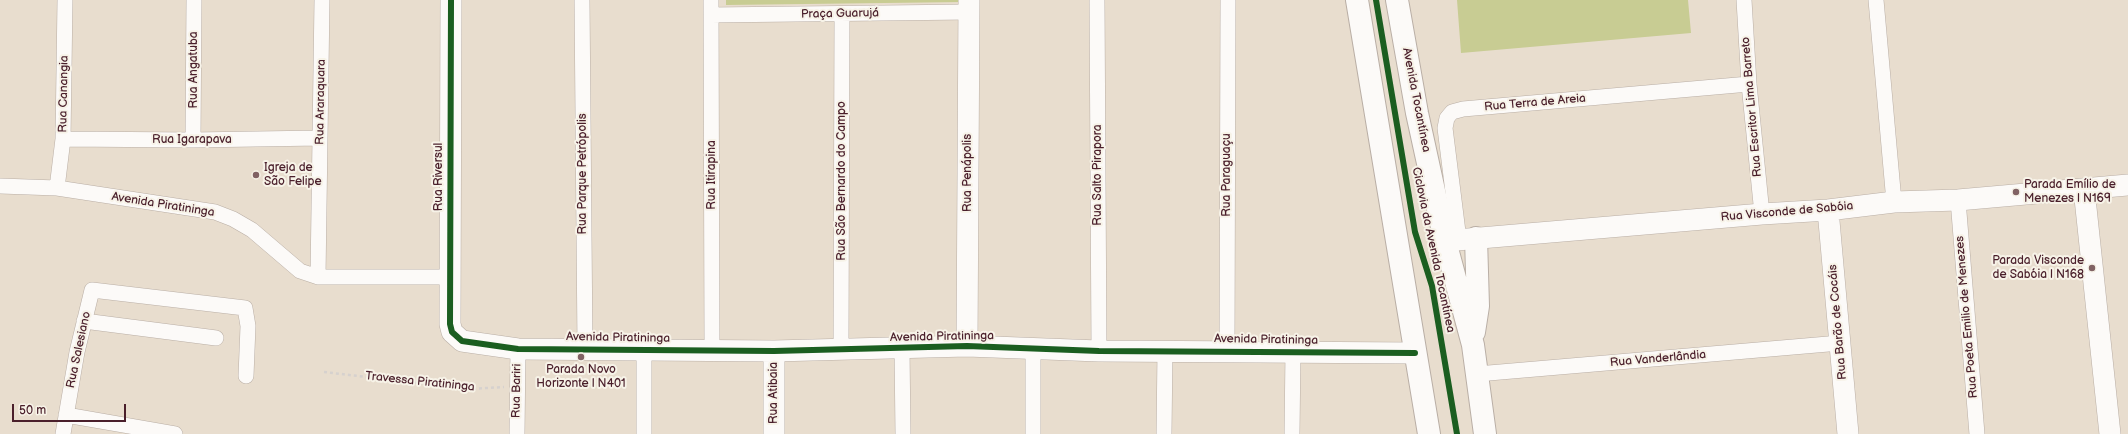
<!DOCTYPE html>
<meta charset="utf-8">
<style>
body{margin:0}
#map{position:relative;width:2128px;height:434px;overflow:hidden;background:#e8ddce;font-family:"Balsamiq Sans",sans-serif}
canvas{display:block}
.scale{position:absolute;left:12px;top:404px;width:114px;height:18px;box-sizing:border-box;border:2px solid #4a1f2b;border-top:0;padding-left:5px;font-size:12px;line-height:14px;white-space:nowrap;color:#4a1f2b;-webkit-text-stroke:3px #f7f3e8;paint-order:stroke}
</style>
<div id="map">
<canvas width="2128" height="434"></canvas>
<div class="scale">50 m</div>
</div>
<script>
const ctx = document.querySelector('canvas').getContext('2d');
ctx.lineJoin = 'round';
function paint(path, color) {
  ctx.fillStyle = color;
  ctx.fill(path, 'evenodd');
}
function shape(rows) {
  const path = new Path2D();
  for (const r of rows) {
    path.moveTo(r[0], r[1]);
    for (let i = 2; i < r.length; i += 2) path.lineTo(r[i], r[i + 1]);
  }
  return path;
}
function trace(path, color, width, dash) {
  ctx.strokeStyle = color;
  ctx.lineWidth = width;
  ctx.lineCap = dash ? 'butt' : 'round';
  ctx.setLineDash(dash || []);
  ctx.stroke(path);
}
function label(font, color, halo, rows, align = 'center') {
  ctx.font = font + ' "Balsamiq Sans",sans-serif';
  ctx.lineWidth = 4;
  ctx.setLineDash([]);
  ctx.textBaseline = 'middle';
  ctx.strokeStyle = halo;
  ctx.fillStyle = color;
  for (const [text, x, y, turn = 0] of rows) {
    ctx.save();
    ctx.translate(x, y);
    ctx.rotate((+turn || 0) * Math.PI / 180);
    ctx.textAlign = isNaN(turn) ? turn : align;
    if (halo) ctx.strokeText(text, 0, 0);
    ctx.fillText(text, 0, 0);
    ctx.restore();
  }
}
paint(shape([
 [726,0,964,0,964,2,726,5],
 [1457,0,1688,0,1691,33,1461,53]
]), '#c8cc93');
const street = shape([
 [582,0,585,348],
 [711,0,712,350],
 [1097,0,1099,351],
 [1744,0,1749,84,1762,214],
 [1876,0,1894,202],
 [711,15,969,12],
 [63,139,193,140,320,138],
 [193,140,194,0],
 [0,186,57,188,215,212,233,219,252,230,300,271,318,277,450,277],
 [57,188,63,139,65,0],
 [1958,200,1977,434],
 [1459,240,1445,128,1447,118,1452,112,1463,109,1749,84],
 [318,277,322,0],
 [84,321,216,338],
 [841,348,842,14],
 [902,348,903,434],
 [1227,351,1228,0],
 [1477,374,1840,343],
 [66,415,175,434],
 [63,434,77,352,92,290,245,308,248,326,246,376],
 [517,434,518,349],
 [644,434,644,349],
 [1033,434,1033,348],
 [1164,434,1165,350],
 [1292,434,1293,351]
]);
const secondary = shape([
 [451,0,450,324,452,332,462,341,518,349,774,351,967,346,1099,351,1415,353],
 [2084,189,2110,434],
 [1828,210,1848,434],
 [1445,241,1762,214,1828,210,1894,202,1958,200,2128,185],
 [967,346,969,0],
 [774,434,774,351]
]);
const primary = shape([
 [1357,0,1429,434],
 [1397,0,1417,113,1445,241,1473,345,1485,434],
 [1474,332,1478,306,1476,238]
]);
trace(street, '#b9aea5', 16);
trace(secondary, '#b9aea5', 22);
trace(primary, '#b9aea5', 24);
trace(shape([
 [324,372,469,389,504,387]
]), '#d6d1ce', 2.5, [3, 3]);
trace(street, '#fcfaf8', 15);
trace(secondary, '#fcfaf8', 21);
trace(primary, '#fcfaf8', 22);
trace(shape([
 [451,0,450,324,452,332,462,341,518,349,774,351,967,346,1099,351,1415,353],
 [1376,0,1415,232,1432,286,1457,434]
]), '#1b5e20', 6);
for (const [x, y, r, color] of [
 [256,175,4,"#816264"],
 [2016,192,4,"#816264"],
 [2092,268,4,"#816264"],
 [581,357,4,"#816264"]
]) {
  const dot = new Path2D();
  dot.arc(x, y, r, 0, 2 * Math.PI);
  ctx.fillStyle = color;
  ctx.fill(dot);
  trace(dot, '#f7f3e8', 1.5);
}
label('12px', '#4a1f2b', '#f7f3e8', [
 ["Praça Guarujá",840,14,-1],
 ["Rua Angatuba",194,70,-90],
 ["Rua Canangia",64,94,-89],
 ["Avenida Tocantínea",1416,100,79],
 ["Rua Araraquara",321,102,-89],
 ["Rua Terra de Areia",1535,103,-5],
 ["Rua Escritor Lima Barreto",1752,107,-95],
 ["Rua Igarapava",192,140],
 ["Rua Penápolis",968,173,-90],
 ["Rua Parque Petrópolis",583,174,-90],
 ["Rua Itirapina",712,175,-90],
 ["Rua Salto Pirapora",1098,175,-90],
 ["Rua Paraguaçu",1227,175,-90],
 ["Rua Riversul",439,177,-90],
 ["Rua São Bernardo do Campo",842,181,-90],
 ["Avenida Piratininga",163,205,9],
 ["Rua Visconde de Sabóia",1787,212,-5],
 ["Ciclovia da Avenida Tocantínea",1433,250,78],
 ["Rua Poeta Emilio de Menezes",1967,317,-95],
 ["Rua Barão de Cocáis",1838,322,-95],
 ["Avenida Piratininga",942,337,-1],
 ["Avenida Piratininga",618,338,1],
 ["Avenida Piratininga",1266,340,1],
 ["Rua Salesiano",79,350,-78],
 ["Rua Vanderlândia",1658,359,-5],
 ["Travessa Piratininga",420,382,6],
 ["Rua Bariri",517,391,-89],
 ["Rua Atibaia",774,393,-90]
]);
label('12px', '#4a1f2b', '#f7f3e8', [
 ["Igreja de",264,168],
 ["São Felipe",264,182],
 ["Parada Emílio de",2024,185],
 ["Menezes | N169",2024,199],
 ["Parada Visconde",2084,261,"right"],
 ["de Sabóia | N168",2084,275,"right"],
 ["Parada Novo",581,370,"center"],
 ["Horizonte | N401",581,384,"center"]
], 'left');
</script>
